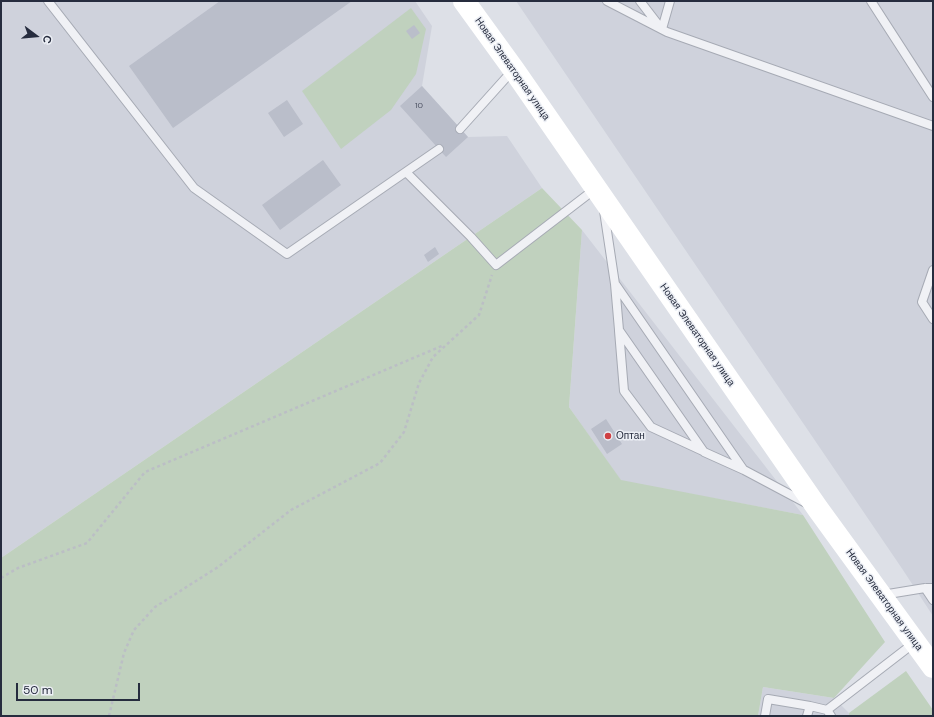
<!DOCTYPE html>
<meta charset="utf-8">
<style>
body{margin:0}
#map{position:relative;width:934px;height:717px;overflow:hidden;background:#dde0e7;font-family:"DM Sans",sans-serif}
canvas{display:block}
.frame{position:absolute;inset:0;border:2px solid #262c3e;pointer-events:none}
.north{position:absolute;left:16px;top:16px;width:40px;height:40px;-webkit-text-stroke:3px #eceff5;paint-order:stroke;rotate:106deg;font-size:11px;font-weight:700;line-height:16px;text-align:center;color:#262c3e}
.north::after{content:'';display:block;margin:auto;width:14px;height:18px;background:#262c3e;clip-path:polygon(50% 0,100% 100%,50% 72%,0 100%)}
.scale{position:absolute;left:16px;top:683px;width:124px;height:18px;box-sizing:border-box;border:2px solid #262c3e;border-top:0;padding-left:5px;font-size:12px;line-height:14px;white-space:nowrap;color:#262c3e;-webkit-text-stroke:3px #eceff5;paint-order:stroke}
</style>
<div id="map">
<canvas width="934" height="717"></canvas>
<div class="frame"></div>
<div class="north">С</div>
<div class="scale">50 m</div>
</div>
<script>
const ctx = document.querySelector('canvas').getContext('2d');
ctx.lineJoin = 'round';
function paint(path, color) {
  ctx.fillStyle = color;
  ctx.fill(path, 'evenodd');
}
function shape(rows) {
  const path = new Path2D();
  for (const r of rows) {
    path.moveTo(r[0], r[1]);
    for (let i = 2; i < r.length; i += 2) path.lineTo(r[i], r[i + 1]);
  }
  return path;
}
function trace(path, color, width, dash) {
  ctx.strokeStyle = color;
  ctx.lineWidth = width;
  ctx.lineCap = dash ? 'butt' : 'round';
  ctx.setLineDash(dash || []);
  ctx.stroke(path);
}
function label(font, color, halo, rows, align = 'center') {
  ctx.font = font + ' "DM Sans",sans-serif';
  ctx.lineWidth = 3;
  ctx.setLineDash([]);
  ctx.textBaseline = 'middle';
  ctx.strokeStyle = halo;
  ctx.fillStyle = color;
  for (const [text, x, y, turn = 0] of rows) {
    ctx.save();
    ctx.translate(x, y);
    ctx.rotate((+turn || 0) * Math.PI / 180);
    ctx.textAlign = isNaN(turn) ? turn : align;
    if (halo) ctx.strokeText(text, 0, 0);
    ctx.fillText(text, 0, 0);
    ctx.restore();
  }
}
paint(shape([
 [1,1,415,1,432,26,422,86,468,137,507,136,542,188,1,558],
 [516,1,933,1,933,616,903,570],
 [582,230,803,515,621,481,569,407],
 [763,687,834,698,849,713,849,716,758,716]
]), '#cfd2dc');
paint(shape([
 [411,8,426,29,416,74,391,110,341,149,302,91],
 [542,188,582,230,569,407,621,480,803,515,885,642,834,698,763,687,758,716,1,716,1,558],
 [906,671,933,710,933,716,849,716,849,713]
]), '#c0d1be');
paint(shape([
 [220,1,352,1,173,128,129,66],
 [414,25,420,33,412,39,406,31],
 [422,86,468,137,446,157,400,106],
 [287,100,303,124,284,137,268,113],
 [323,160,341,185,280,230,262,205],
 [435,247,439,254,428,262,424,255],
 [606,419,622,444,607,454,591,429]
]), '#babeca');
const service = shape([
 [48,1,194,188,287,254,439,149],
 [607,1,667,32,933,126],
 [640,1,660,27],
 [871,1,933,97],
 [662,29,670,1],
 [460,129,513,70],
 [406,172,471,237,496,265,595,189],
 [604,211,615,284,619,330,704,452,744,470,806,503],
 [933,270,922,302,933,319],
 [616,285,743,469],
 [619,331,624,391,651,427,703,451],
 [925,588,933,600],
 [882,595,925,588,933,588],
 [827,710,914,643],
 [765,716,768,699,810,706,827,710,831,716],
 [807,716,810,706]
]);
trace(service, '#a6aab4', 10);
trace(shape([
 [1,578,18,568,87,543,145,472,444,345],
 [109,716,124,653,134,630,155,607,218,567,291,510,380,463,404,432,419,383,433,357,479,315,492,275]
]), '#bbbec5', 2.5, [3, 3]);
trace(service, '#f0f1f5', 8);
trace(shape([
 [464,1,514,70,818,509,933,667]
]), '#fff', 22);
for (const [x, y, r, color] of [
 [608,436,4,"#cf4043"]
]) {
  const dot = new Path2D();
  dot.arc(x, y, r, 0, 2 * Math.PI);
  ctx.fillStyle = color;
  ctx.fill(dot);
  trace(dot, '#eceff5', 1.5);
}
label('8px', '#4b5061', null, [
 ["10",419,106]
]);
label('10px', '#262c3e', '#eceff5', [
 ["Новая Элеваторная улица",512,69,55],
 ["Новая Элеваторная улица",697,335,55],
 ["Новая Элеваторная улица",884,600,54]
]);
label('10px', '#262c3e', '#eceff5', [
 ["Оптан",616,436]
], 'left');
</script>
